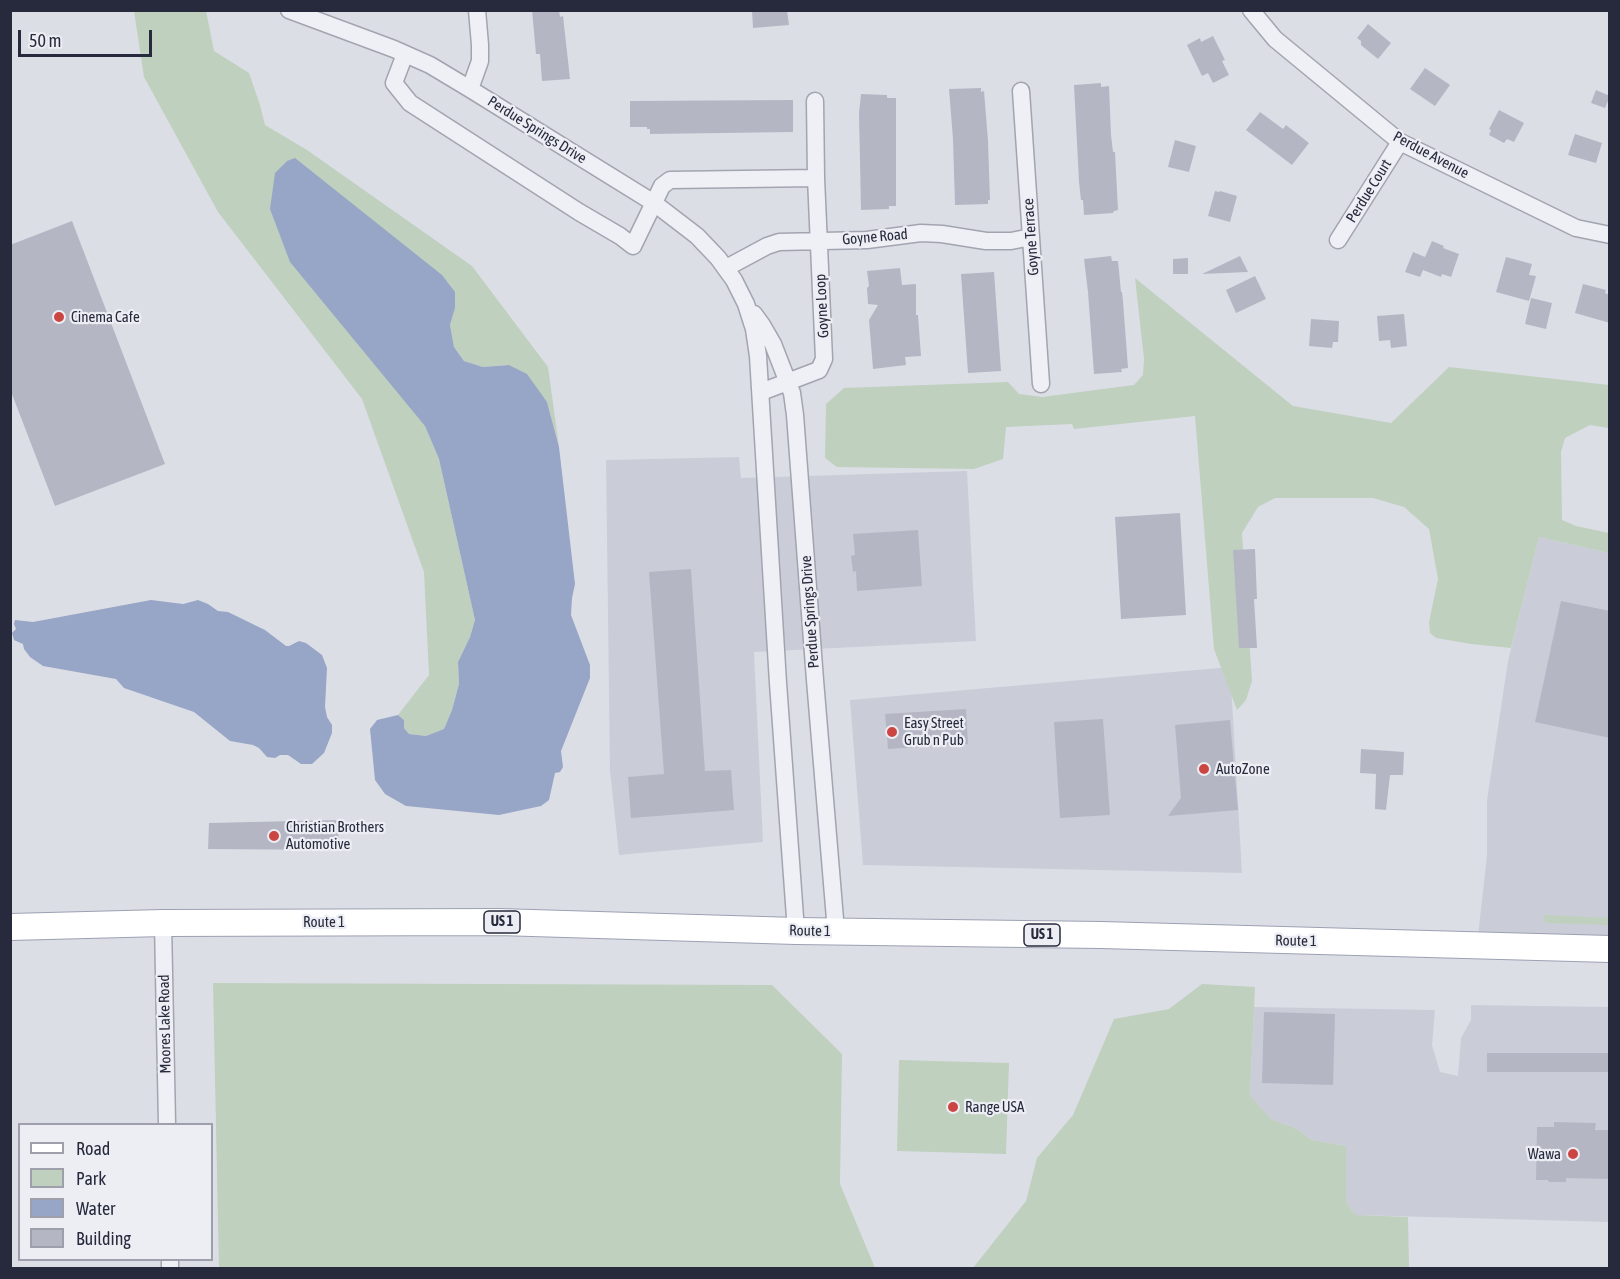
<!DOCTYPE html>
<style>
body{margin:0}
#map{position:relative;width:1620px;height:1279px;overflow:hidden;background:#dcdee6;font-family:"Asap Condensed",sans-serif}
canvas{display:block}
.frame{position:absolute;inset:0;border:12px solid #262a3c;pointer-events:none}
.legend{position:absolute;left:18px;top:1123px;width:195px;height:138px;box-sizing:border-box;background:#eceef4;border:2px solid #9da0aa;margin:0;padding:8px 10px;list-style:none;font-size:18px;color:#262a3c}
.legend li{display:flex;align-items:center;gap:12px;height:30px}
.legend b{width:30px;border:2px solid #9da0aa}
.scale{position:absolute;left:18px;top:30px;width:134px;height:27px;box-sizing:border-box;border:3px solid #262a3c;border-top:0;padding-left:8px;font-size:18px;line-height:21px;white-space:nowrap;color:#262a3c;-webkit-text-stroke:4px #eceef4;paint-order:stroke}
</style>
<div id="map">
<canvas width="1620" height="1279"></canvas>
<div class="frame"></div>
<ul class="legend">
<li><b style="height:8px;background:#fff"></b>Road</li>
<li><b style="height:16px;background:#bfd0be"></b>Park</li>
<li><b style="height:16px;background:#97a6c6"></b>Water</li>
<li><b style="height:16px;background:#b4b7c3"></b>Building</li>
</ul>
<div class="scale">50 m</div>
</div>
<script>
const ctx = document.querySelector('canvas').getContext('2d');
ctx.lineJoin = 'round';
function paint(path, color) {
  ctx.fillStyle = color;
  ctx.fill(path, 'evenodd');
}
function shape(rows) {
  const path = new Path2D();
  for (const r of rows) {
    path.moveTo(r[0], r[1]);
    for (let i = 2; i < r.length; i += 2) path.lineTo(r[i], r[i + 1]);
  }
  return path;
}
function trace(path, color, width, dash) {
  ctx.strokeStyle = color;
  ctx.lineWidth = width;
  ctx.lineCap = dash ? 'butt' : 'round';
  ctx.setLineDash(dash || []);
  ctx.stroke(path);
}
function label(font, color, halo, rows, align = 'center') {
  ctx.font = font + ' "Asap Condensed",sans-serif';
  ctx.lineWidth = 4.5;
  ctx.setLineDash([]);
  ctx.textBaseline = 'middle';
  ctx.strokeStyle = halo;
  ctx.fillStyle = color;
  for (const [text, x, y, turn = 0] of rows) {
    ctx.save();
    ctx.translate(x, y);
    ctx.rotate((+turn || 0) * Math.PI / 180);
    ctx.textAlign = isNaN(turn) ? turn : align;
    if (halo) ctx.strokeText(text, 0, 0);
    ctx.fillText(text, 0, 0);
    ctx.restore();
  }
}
paint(shape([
 [739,457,741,478,967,471,976,641,754,652,763,842,619,855,610,771,606,460],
 [1539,537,1609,553,1609,949,1477,945,1487,855,1487,800,1508,661],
 [1230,667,1242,873,863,865,850,700],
 [1471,1005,1609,1007,1609,1222,1355,1215,1346,1201,1346,1146,1312,1140,1295,1128,1271,1119,1250,1097,1254,1007,1435,1010,1432,1045,1440,1072,1458,1076,1461,1038,1471,1020]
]), '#cacdd8');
paint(shape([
 [134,11,206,11,214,51,249,73,260,105,265,125,307,150,472,266,548,367,559,447,547,402,509,365,483,367,464,361,454,347,450,325,455,308,455,292,425,426,439,459,475,620,470,637,458,662,459,684,452,710,444,729,426,736,409,734,404,728,404,720,398,715,429,675,424,572,362,399,218,212,144,77],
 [1135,278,1293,406,1391,423,1449,367,1609,385,1609,428,1590,425,1565,438,1561,452,1562,520,1576,526,1609,533,1609,553,1539,537,1511,648,1471,644,1436,638,1430,633,1429,622,1438,579,1429,529,1404,507,1373,498,1275,498,1258,507,1242,533,1252,681,1246,700,1237,710,1214,649,1195,416,1074,429,1072,424,1006,427,1003,459,974,469,837,467,825,458,826,404,844,388,1008,382,1019,394,1042,397,1134,385,1143,375,1144,359],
 [1546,915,1609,918,1609,925,1548,923,1544,921,1544,916],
 [213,983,772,985,842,1054,840,1184,875,1268,219,1268],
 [1202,984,1255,987,1250,1096,1271,1119,1295,1128,1312,1140,1346,1146,1346,1201,1355,1215,1408,1217,1409,1268,973,1268,1026,1201,1037,1158,1073,1115,1114,1019,1169,1009],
 [899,1060,1009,1063,1006,1154,897,1151]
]), '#bfd0be');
paint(shape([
 [295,158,442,275,455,292,455,308,450,325,454,347,464,361,483,367,509,365,527,374,547,402,559,447,575,584,572,598,571,615,590,665,590,678,561,751,563,767,560,772,555,773,549,800,541,806,499,815,406,806,385,794,375,780,370,729,377,720,398,715,404,720,404,728,409,734,426,736,444,729,452,710,459,684,458,662,470,637,475,620,439,459,425,426,290,262,270,209,275,173,287,161],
 [151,600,183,604,198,600,208,604,218,611,228,612,265,630,286,646,289,646,299,641,306,643,322,655,327,668,325,707,327,717,332,725,332,733,324,753,312,764,301,764,288,755,280,755,275,758,267,757,259,748,253,745,230,741,194,712,124,688,116,679,43,666,30,657,24,649,23,644,14,640,12,633,16,629,14,624,15,620,33,622]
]), '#97a6c6');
paint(shape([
 [532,10,559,10,560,17,563,16,570,79,542,81,540,54,536,54],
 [752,10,787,10,789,25,753,28],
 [1368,24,1391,43,1378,59,1361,45,1361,41,1357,38],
 [1213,36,1225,60,1222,61,1229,75,1213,83,1208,73,1202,76,1187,45,1200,38,1201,42],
 [1425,68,1450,85,1435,106,1410,89],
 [1101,83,1101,87,1109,86,1111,135,1113,152,1115,152,1118,210,1114,211,1113,213,1084,215,1083,200,1081,200,1079,182,1074,85],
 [981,88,981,92,984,91,988,141,990,200,988,200,988,204,955,205,953,139,949,89],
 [1596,90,1610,96,1605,108,1591,103],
 [861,94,887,95,887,98,896,98,896,206,889,206,889,209,861,210,859,113],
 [793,100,793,132,650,134,650,129,647,129,647,127,630,127,630,101],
 [1499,110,1524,123,1514,142,1507,139,1504,143,1489,135,1491,130,1489,129],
 [1260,112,1283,129,1286,125,1309,143,1292,165,1246,130],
 [1575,134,1602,143,1596,163,1568,155],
 [1175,140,1196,146,1189,172,1168,167],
 [1215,191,1219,192,1220,191,1237,196,1230,222,1208,216],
 [72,221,165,464,55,506,10,389,10,245],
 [1432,241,1444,246,1443,248,1459,254,1451,277,1442,274,1441,277,1423,270,1420,277,1405,272,1413,252,1425,257],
 [1111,256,1112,261,1118,261,1121,292,1122,292,1123,301,1128,368,1121,369,1122,372,1094,374,1088,292,1084,259],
 [1240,256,1248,272,1202,274],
 [1506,257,1532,264,1529,275,1536,276,1529,301,1496,292],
 [1188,258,1188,274,1173,274,1173,259],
 [900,268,902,285,916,284,916,315,918,315,921,356,905,357,906,365,873,369,869,320,878,305,868,304,867,288,869,286,867,271],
 [994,272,1001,371,968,373,961,274],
 [1255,276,1266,299,1236,313,1226,290],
 [1583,284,1606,290,1605,293,1610,295,1610,323,1575,313],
 [1531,298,1552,303,1546,329,1525,324],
 [1404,314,1407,346,1391,348,1390,340,1379,341,1377,316],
 [1311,319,1339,321,1338,342,1333,342,1332,348,1309,346],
 [1180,513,1186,615,1121,619,1115,517],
 [918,530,922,586,857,591,856,571,853,572,851,556,855,555,853,534],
 [1255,549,1257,599,1254,599,1257,648,1239,648,1233,550],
 [691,569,705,771,731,770,734,810,631,818,628,777,664,774,649,572],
 [1561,601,1610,611,1610,738,1535,722],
 [966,709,968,744,888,749,885,714],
 [1103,719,1110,815,1060,818,1054,722],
 [1230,720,1238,810,1168,816,1181,798,1175,725],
 [1361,749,1404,752,1403,775,1390,775,1386,810,1375,809,1376,774,1360,773],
 [339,820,338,850,208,849,209,823],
 [1264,1012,1335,1014,1333,1085,1262,1083],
 [1487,1053,1610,1053,1610,1072,1487,1072],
 [1554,1122,1596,1123,1595,1130,1610,1130,1610,1179,1566,1178,1566,1182,1549,1182,1548,1180,1536,1180,1537,1127,1554,1127]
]), '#b4b7c3');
const minor = shape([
 [289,10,394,49,430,65,470,89,654,203,697,236,718,258,734,280,746,304,754,329,758,356,778,683,796,931],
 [1251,10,1275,39,1400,142,1576,228,1610,235],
 [405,54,394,83,410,103,579,212,620,236,633,246,662,186,670,180,816,178,824,359,819,370,761,392],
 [470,89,480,61,480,45,477,10],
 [1021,91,1041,384],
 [815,101,816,178],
 [1338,240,1400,142],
 [726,268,767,246,779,242,867,240,921,233,942,234,986,241,1011,241,1031,237],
 [754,314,762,325,773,344,792,393,795,415,815,680,836,931],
 [163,923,167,1124],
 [170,1260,170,1268]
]);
const primary = shape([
 [10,927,163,923,499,922,796,931,1101,935,1610,949]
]);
trace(minor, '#a2a4b0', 19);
trace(primary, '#9ca1b2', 28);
trace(minor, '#eff0f5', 16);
trace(primary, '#fff', 26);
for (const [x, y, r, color] of [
 [59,317,6,"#cb4642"],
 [892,732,6,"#cb4642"],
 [1204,769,6,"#cb4642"],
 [274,836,6,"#cb4642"],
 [953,1107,6,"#cb4642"],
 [1573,1154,6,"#cb4642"]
]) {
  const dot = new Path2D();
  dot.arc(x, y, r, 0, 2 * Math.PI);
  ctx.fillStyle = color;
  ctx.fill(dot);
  trace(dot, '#eceef4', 2);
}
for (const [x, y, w] of [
 [502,922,36],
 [1042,935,36]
]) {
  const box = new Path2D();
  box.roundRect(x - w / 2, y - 11, w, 22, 4.5);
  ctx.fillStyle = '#eceef4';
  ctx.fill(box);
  trace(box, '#262a3c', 1.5);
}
label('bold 14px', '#262a3c', null, [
 ["US 1",502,922],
 ["US 1",1042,935]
]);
label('15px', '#262a3c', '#eceef4', [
 ["Perdue Springs Drive",537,130,32],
 ["Perdue Avenue",1431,155,28],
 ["Perdue Court",1369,191,-58],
 ["Goyne Road",875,237,-5],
 ["Goyne Terrace",1031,237,-94],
 ["Goyne Loop",822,306,-93],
 ["Perdue Springs Drive",810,612,-94],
 ["Route 1",324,922],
 ["Route 1",810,931,1],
 ["Route 1",1296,941,1],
 ["Moores Lake Road",165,1024,-91]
]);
label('15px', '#262a3c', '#eceef4', [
 ["Cinema Cafe",71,317],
 ["Easy Street",904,723],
 ["Grub n Pub",904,740],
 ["AutoZone",1216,769],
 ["Christian Brothers",286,827],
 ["Automotive",286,844],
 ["Range USA",965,1107],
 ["Wawa",1561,1154,"right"]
], 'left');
</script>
